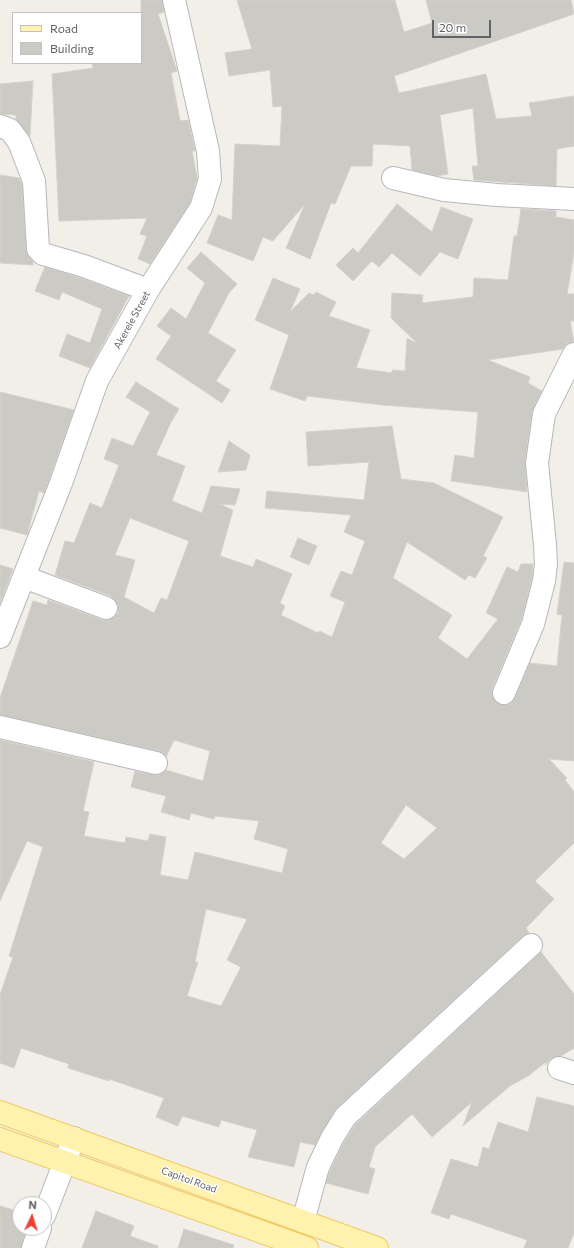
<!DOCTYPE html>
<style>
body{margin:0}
#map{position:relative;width:574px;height:1248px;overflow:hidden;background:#f1efe8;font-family:Commissioner,sans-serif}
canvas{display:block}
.legend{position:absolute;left:12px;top:12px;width:130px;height:52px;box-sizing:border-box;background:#fff;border:1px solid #bfc1c3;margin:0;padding:5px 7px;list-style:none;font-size:12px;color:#5f6368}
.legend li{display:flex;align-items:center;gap:8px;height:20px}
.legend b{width:20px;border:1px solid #bfc1c3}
.north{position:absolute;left:12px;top:1196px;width:40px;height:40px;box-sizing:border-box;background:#fff;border:1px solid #bfc1c3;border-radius:50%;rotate:4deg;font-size:11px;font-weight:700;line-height:16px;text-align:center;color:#5f6368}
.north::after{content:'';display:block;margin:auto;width:14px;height:18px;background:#ea4335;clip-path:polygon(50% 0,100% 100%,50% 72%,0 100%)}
.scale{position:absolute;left:432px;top:20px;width:59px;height:18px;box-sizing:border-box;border:2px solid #5f6368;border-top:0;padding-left:5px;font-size:12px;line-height:14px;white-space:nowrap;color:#5f6368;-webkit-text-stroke:3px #fff;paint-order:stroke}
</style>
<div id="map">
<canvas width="574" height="1248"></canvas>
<ul class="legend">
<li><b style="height:5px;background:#fff2af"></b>Road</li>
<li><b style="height:11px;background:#cccac5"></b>Building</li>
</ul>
<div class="north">N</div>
<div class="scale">20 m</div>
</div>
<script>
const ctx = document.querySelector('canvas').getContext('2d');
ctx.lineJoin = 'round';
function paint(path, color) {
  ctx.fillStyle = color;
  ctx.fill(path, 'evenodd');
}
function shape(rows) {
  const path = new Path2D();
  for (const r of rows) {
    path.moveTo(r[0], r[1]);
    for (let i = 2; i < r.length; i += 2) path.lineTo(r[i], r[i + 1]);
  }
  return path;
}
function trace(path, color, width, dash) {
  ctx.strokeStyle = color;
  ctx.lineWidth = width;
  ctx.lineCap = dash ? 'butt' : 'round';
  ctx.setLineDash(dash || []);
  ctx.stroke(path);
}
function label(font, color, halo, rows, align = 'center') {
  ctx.font = font + ' Commissioner,sans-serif';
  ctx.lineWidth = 3;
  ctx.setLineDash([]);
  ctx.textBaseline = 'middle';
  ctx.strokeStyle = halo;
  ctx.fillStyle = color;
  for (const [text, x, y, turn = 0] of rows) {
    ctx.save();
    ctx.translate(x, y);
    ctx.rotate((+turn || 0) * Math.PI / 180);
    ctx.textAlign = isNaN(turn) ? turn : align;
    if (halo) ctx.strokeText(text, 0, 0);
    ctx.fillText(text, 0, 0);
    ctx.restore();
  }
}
const building = shape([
 [141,0,162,0,164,12,158,14,177,71,171,73,180,121,188,120,195,151,192,151,197,178,190,203,150,264,138,259,147,236,140,234,147,218,59,221,52,74,93,68,92,63,141,63,141,0],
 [237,0,395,0,404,32,432,23,426,0,571,0,574,14,394,76,399,93,486,74,496,119,532,116,529,103,574,96,574,146,557,149,556,186,474,180,472,166,478,166,473,108,440,115,448,174,437,176,412,170,410,146,373,144,372,166,351,166,335,204,331,203,310,259,286,248,305,204,273,241,263,237,253,261,207,243,218,215,232,220,235,144,280,146,282,106,273,107,270,70,229,76,225,53,252,49,237,0],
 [33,81,30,136,16,120,16,115,0,114,0,84,33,81],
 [0,175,19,178,22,184,26,250,33,262,33,265,0,263,0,175],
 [397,204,432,232,441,207,473,219,458,259,440,252,420,276,392,253,379,267,372,261,353,281,336,265,353,248,358,253,397,204],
 [521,209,556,211,556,217,574,220,574,253,567,294,574,294,574,321,570,321,574,342,567,343,563,349,488,360,530,377,528,383,542,391,532,412,525,461,527,492,451,481,455,455,474,458,478,412,382,405,307,396,305,401,270,389,289,335,255,320,273,278,300,289,290,312,309,293,314,295,316,292,336,302,329,316,370,330,356,368,392,373,392,370,405,371,407,338,418,344,391,318,392,293,423,295,422,303,473,297,474,278,508,280,514,236,517,236,521,209],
 [201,252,237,284,229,293,208,333,236,350,216,381,230,390,222,403,156,359,171,336,157,326,171,308,186,319,205,283,187,268,201,252],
 [45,267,80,278,129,296,90,368,59,356,67,334,90,343,102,309,62,292,59,300,35,291,45,267],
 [136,382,179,409,171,422,156,455,185,466,172,501,202,513,211,486,240,489,235,505,219,504,233,510,220,556,253,567,256,559,292,574,280,603,285,606,281,615,318,633,319,631,332,637,345,602,330,596,341,571,352,575,365,541,344,532,351,515,265,508,267,491,364,500,369,462,308,466,306,432,392,426,401,479,434,483,503,517,483,556,487,558,475,578,469,575,465,580,407,542,393,578,452,615,438,638,467,659,498,619,486,613,507,567,518,572,521,564,533,564,532,579,521,620,492,689,492,694,494,700,499,704,506,705,512,703,515,698,530,663,557,666,562,615,557,614,564,562,574,563,574,761,549,759,567,778,565,780,574,792,574,843,535,881,554,899,526,928,529,933,523,936,337,1108,315,1145,300,1142,294,1167,248,1157,257,1130,221,1120,219,1127,182,1116,178,1126,156,1117,164,1098,109,1079,109,1081,68,1068,69,1064,21,1048,14,1068,0,1063,0,995,13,957,9,956,43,847,27,841,0,901,0,740,94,762,83,811,89,812,84,836,125,843,126,837,148,841,150,834,166,837,160,875,188,880,195,852,282,873,288,849,254,839,259,821,215,816,214,819,191,813,189,820,161,812,166,796,131,787,135,771,154,775,160,775,166,770,203,781,210,751,174,740,166,757,159,751,0,715,0,698,33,601,47,605,48,600,102,620,108,620,114,617,118,613,118,606,115,600,111,596,55,575,65,541,74,543,90,503,102,508,119,465,104,459,112,438,133,446,150,412,126,397,136,382],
 [130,518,189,541,167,600,161,598,154,613,124,597,135,560,115,555,130,518],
 [406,805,437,828,404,859,381,843,406,805],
 [206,909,247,919,227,960,241,967,221,1006,187,996,198,962,195,962,206,909],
 [0,392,74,410,44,493,39,491,27,535,0,528,0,392],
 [229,441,250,455,246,470,218,472,229,441],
 [298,538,317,546,309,565,290,557,298,538],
 [0,565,13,569,0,603,0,565],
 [541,952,574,994,574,1048,561,1056,551,1058,545,1065,547,1061,528,1076,510,1086,463,1126,472,1102,432,1137,412,1114,375,1147,369,1167,375,1169,368,1194,326,1183,330,1171,343,1144,355,1125,541,952],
 [537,1097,574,1106,574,1233,568,1248,524,1248,527,1240,451,1214,449,1219,431,1213,451,1159,478,1167,483,1147,489,1149,498,1122,528,1132,537,1097],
 [0,1206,20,1212,20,1228,27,1228,21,1248,0,1248,0,1206],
 [96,1211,134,1226,130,1236,158,1246,158,1248,82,1248,96,1211],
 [184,1229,234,1245,233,1248,178,1248,184,1229]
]);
paint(building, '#cccac5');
trace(building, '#d6d1c6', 1);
const minor = shape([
 [0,126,10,130,19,142,34,181,38,249,43,254,84,266,148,290],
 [393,178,444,190,497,195,574,199],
 [24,577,106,608],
 [0,637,61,483,97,381,148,290,201,208,210,179,208,151,174,0],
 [504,693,533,624,544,581,546,564,545,545,537,463,544,414,574,354],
 [0,727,156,763],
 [559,1068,574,1073],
 [44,1216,74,1138],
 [303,1221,318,1167,332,1138,345,1117,531,945],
 [33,1248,40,1228]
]);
const major = shape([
 [0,1112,377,1248],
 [0,1139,307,1248]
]);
trace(minor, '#b5b8bc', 24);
trace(major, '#f2c960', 24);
trace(minor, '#fff', 22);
trace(major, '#fff2af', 22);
label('10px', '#5f6368', '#fff', [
 ["Akerele Street",132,320,-61],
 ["Capitol Road",189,1180,20]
]);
</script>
